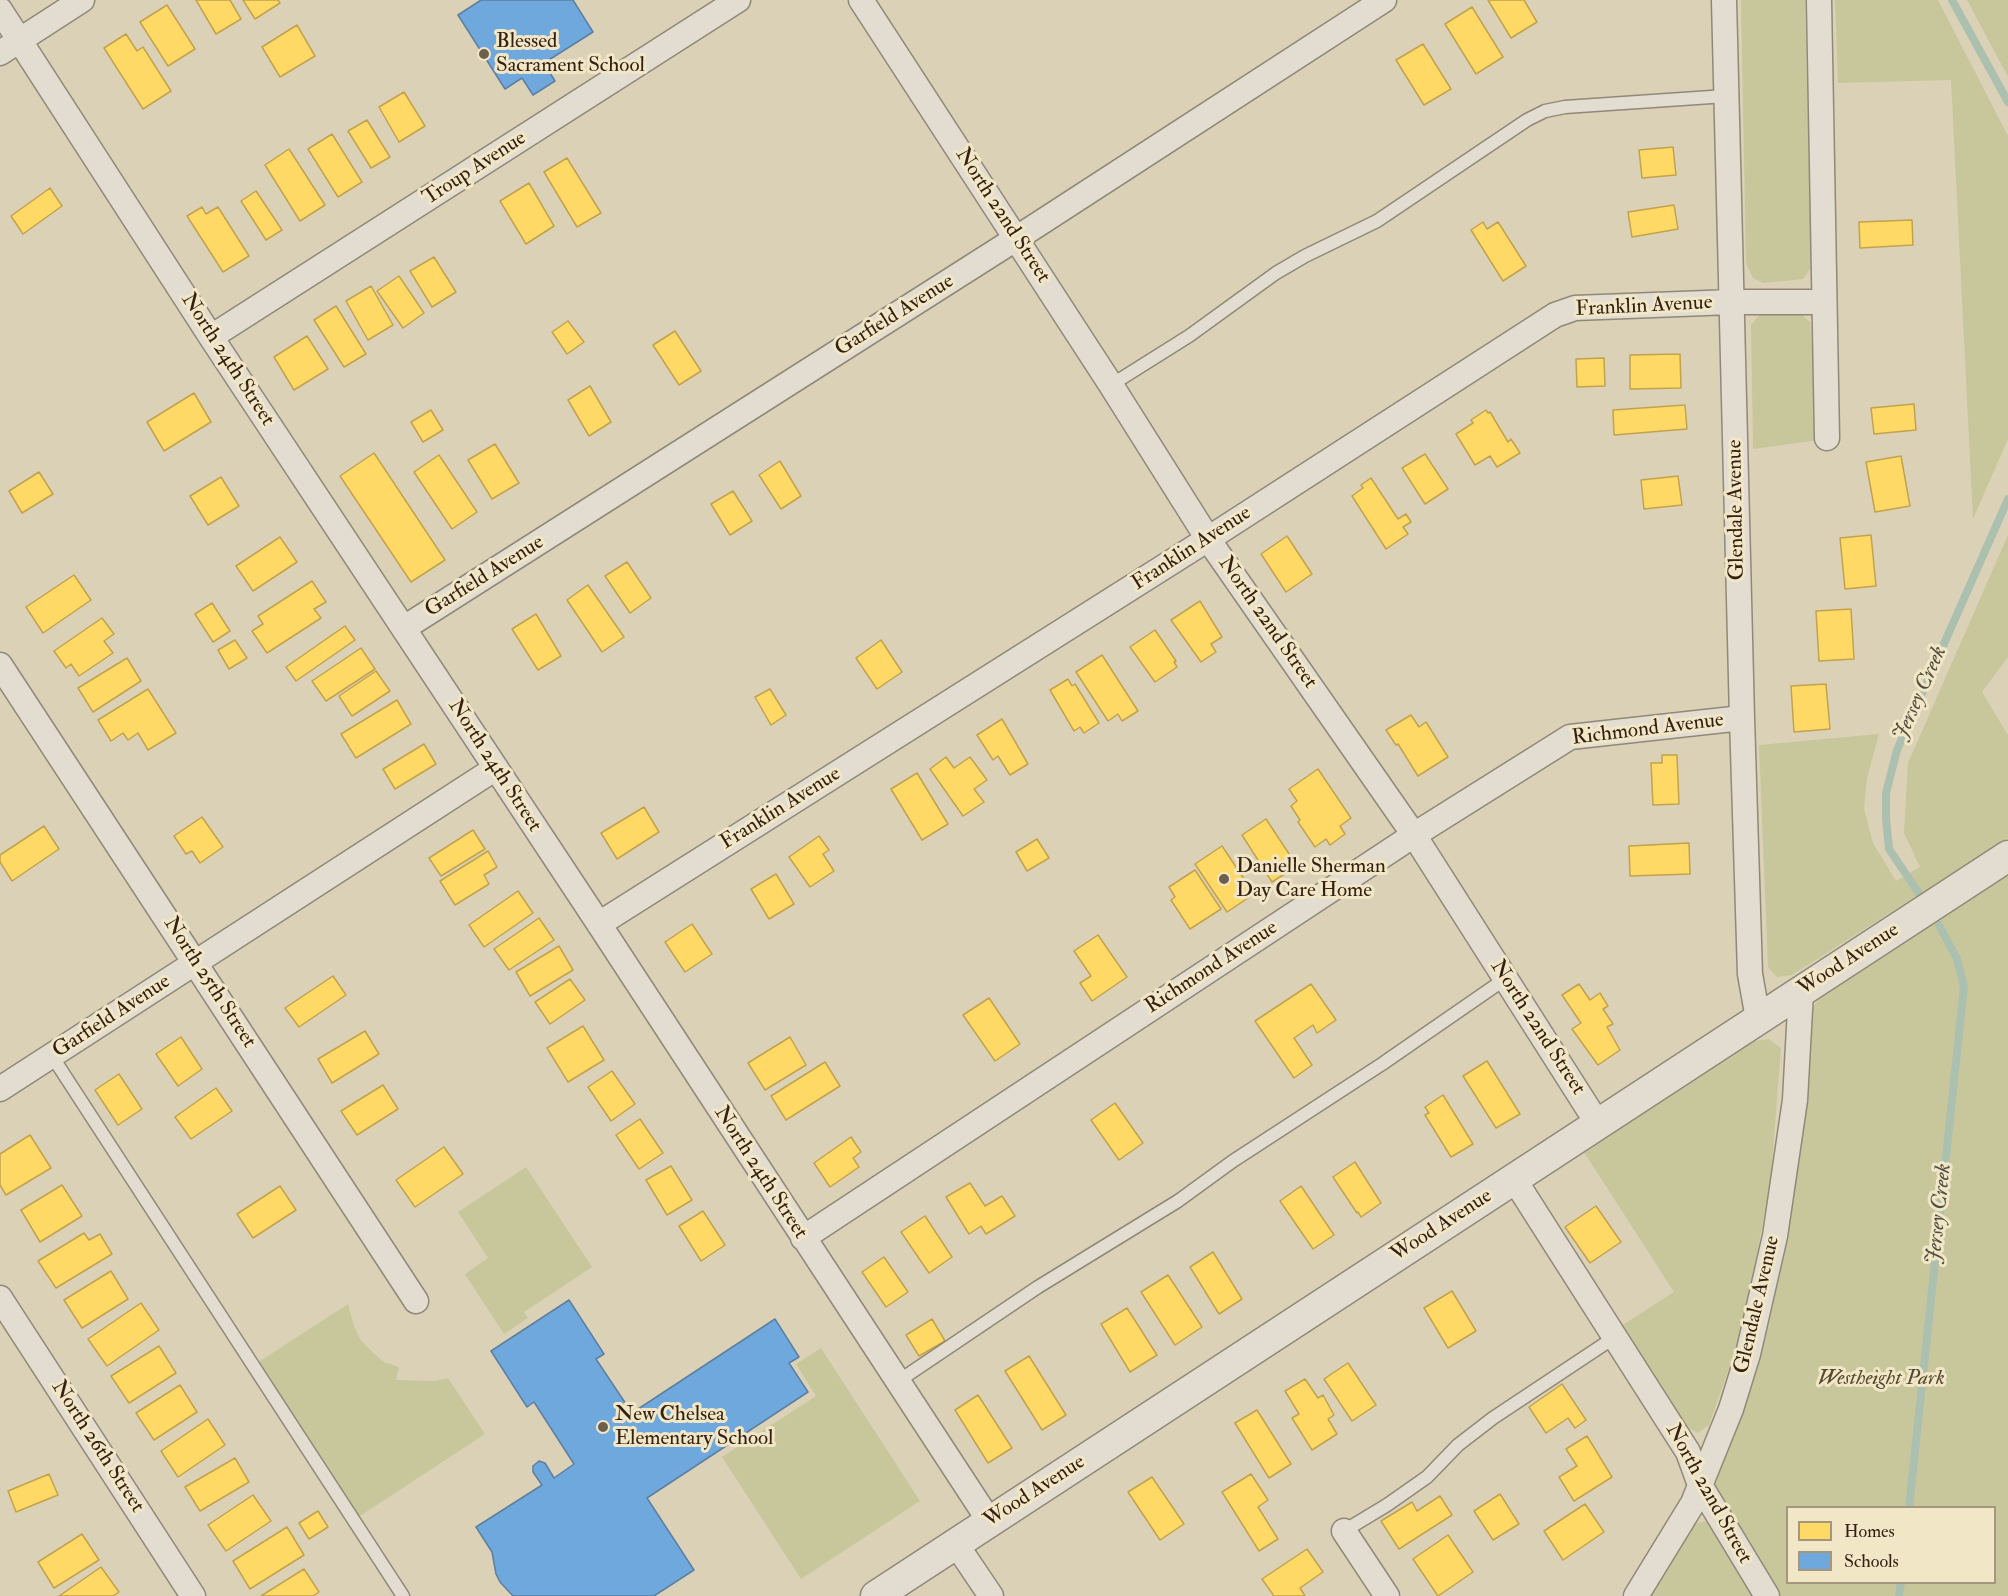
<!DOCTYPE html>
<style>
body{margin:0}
#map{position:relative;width:2008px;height:1596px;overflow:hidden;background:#dbd1b6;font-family:"IM FELL Double Pica",serif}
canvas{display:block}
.legend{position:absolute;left:1786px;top:1506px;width:210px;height:78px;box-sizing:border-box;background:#f1e6c6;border:2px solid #a5977e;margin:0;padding:8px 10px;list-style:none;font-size:18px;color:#332013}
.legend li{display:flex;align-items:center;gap:12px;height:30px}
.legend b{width:30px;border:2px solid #a5977e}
</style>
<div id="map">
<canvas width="2008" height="1596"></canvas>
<ul class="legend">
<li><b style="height:16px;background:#ffd966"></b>Homes</li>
<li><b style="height:16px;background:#6fa8dc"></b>Schools</li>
</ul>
</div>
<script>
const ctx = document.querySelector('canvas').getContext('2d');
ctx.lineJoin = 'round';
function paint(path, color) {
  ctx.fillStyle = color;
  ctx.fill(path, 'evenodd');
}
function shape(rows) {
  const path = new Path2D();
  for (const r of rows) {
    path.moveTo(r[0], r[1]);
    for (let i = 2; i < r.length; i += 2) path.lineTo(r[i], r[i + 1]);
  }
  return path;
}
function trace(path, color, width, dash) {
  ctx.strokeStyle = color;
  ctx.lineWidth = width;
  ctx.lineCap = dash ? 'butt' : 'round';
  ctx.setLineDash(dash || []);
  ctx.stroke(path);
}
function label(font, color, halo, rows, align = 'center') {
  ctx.font = font + ' "IM FELL Double Pica",serif';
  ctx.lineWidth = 6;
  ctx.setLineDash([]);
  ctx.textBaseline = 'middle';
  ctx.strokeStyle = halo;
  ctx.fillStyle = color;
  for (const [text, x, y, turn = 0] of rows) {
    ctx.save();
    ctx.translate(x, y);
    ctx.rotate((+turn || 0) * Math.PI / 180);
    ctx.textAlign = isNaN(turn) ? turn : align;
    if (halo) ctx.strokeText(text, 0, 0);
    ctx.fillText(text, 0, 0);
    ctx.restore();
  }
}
paint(shape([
 [1741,0,1805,0,1811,246,1811,268,1803,279,1763,283,1753,278,1746,263],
 [1835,0,1938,0,2008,136,2008,439,1973,519,1951,80,1838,83],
 [1967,0,2008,0,2008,77],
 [1776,311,1800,313,1810,322,1819,440,1753,449,1751,325,1759,315],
 [2008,535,2008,657,1982,692,2008,735,2008,838,1792,975,1777,977,1768,967,1759,745,1879,734,1867,778,1864,809,1873,843,1896,881,1920,867,1904,833,1908,763],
 [2008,873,2008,1596,1775,1596,1715,1492,1713,1480,1770,1310,1788,1229,1805,1092,1809,1012,1821,996],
 [1788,1508,1994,1508,1994,1582,1788,1582],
 [1769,1039,1781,1048,1771,1176,1744,1326,1709,1425,1698,1433,1686,1427,1621,1326,1674,1292,1584,1152,1754,1041],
 [526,1167,592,1267,524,1312,528,1318,504,1334,465,1274,488,1258,458,1212],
 [348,1304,354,1326,360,1339,371,1351,384,1362,399,1367,396,1380,435,1381,448,1378,485,1434,357,1518,257,1363],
 [821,1348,920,1501,801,1579,722,1457,816,1396,796,1364],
 [1705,1521,1718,1534,1755,1596,1647,1596,1692,1525]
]), '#c8c79c');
const homes = shape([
 [196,0,230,0,241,19,216,34,196,0],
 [243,0,278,0,280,3,255,19,243,0],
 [1488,0,1524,0,1537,22,1511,38,1488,0],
 [167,5,195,49,168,66,140,22,167,5],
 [1472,7,1503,57,1476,74,1445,24,1472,7],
 [297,25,315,56,280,77,262,47,297,25],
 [126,34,137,51,143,47,171,91,143,109,104,48,126,34],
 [1423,44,1451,89,1424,105,1396,60,1423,44],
 [404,92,425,126,399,142,379,107,404,92],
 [367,120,390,157,371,168,348,131,367,120],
 [332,134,362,182,338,197,308,149,332,134],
 [1673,147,1676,175,1642,178,1639,150,1673,147],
 [289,149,325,205,300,221,265,165,289,149],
 [567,158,601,213,577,227,544,172,567,158],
 [529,183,554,226,526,244,500,201,529,183],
 [50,188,62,206,23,234,11,216,50,188],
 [256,191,282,230,266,240,241,201,256,191],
 [1674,205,1678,229,1632,237,1628,212,1674,205],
 [202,207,206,214,218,207,249,256,223,272,187,216,202,207],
 [1912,220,1913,245,1860,248,1859,222,1912,220],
 [1483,222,1487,229,1498,222,1526,266,1503,281,1471,230,1483,222],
 [434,257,456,292,432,307,410,271,434,257],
 [399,276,424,313,403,328,377,291,399,276],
 [371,286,393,325,368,340,346,301,371,286],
 [336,306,366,354,344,367,314,320,336,306],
 [568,321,584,342,567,354,552,332,568,321],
 [675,331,701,371,679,385,653,345,675,331],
 [307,336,328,369,294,390,274,357,307,336],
 [1680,354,1681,388,1630,389,1630,355,1680,354],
 [1604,358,1605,386,1577,387,1576,359,1604,358],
 [590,386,611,422,589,436,568,400,590,386],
 [194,393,211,422,164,451,147,422,194,393],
 [1914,404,1916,430,1874,434,1871,408,1914,404],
 [1685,405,1687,429,1614,435,1613,410,1685,405],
 [431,410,443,430,423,442,411,422,431,410],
 [1486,410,1488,413,1490,412,1508,442,1511,439,1520,453,1497,467,1490,456,1475,465,1456,434,1473,423,1471,420,1486,410],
 [495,444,519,483,492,499,468,460,495,444],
 [374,453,445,560,411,582,340,476,374,453],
 [1425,454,1448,489,1425,504,1402,468,1425,454],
 [439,455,477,512,452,529,414,472,439,455],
 [1901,456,1910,506,1875,512,1866,462,1901,456],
 [780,461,801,496,781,509,759,475,780,461],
 [39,472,53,494,22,513,9,491,39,472],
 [1678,476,1682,505,1644,509,1641,480,1678,476],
 [221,477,239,506,208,525,190,496,221,477],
 [1371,478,1398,519,1406,514,1411,522,1403,527,1408,534,1386,549,1352,496,1363,488,1361,485,1371,478],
 [733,491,752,521,730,535,711,504,733,491],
 [1871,535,1876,586,1845,589,1840,538,1871,535],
 [1287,536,1312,574,1286,592,1261,554,1287,536],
 [280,537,297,562,253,591,236,566,280,537],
 [627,562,651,598,630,613,605,576,627,562],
 [74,575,91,600,43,633,26,607,74,575],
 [312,581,326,602,314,609,321,618,267,653,252,631,263,624,258,616,312,581],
 [588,585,624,637,602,652,567,600,588,585],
 [1200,601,1222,637,1211,644,1216,652,1201,662,1171,620,1200,601],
 [212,603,230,631,213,642,195,614,212,603],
 [1851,609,1854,659,1819,661,1816,611,1851,609],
 [536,614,561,656,538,670,512,629,536,614],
 [102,618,114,634,104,641,113,653,79,676,71,664,66,668,54,651,102,618],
 [345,626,355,640,296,681,286,667,345,626],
 [1155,630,1176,661,1174,662,1177,667,1155,682,1130,647,1155,630],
 [235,640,247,658,229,669,218,650,235,640],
 [881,640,902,672,877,689,856,658,881,640],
 [361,648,375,669,326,701,312,681,361,648],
 [1102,655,1138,711,1122,721,1118,714,1108,721,1076,672,1102,655],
 [127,658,141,681,93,712,78,688,127,658],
 [376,671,390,691,352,716,339,696,376,671],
 [1068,679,1072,686,1075,684,1099,723,1084,733,1080,727,1074,731,1050,690,1068,679],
 [1826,684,1830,729,1794,732,1791,686,1826,684],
 [148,689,176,733,148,750,138,733,128,740,123,733,111,741,98,720,148,689],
 [770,689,786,715,771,725,755,697,770,689],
 [397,700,411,724,356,758,341,734,397,700],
 [1411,715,1419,727,1426,722,1448,757,1418,776,1398,744,1396,745,1386,730,1411,715],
 [1002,719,1028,764,1010,775,998,756,993,760,977,735,1002,719],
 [424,744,436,764,395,789,383,769,424,744],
 [1662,755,1677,755,1679,804,1653,805,1651,763,1662,763,1662,755],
 [946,757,954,768,970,757,987,780,974,789,984,802,963,816,930,769,946,757],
 [1318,769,1351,818,1340,826,1345,834,1330,845,1326,839,1315,847,1298,822,1300,820,1291,806,1297,801,1289,789,1318,769],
 [917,773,948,824,922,840,891,789,917,773],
 [644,807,659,832,617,859,601,833,644,807],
 [202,817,223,847,200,863,192,851,186,854,174,836,202,817],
 [1266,819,1297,866,1272,882,1242,835,1266,819],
 [44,826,59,849,12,881,0,862,0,855,44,826],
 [473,830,485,849,441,876,429,858,473,830],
 [819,836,829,850,823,854,834,871,810,887,789,857,819,836],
 [1037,839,1049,858,1027,871,1016,852,1037,839],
 [1689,843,1690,874,1630,876,1629,846,1689,843],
 [1222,846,1254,894,1227,912,1195,864,1222,846],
 [488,851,497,867,484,875,489,884,455,905,440,881,488,851],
 [1195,870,1221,909,1190,929,1171,900,1175,897,1169,887,1195,870],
 [776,874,794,904,769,919,751,889,776,874],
 [518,891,533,913,484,947,469,925,518,891],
 [539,918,554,940,509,970,494,949,539,918],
 [692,924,712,954,685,972,665,942,692,924],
 [1098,935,1127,977,1092,1001,1080,983,1091,976,1074,951,1098,935],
 [559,946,573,970,530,996,516,972,559,946],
 [333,976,346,995,299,1027,285,1008,333,976],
 [570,979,585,1000,550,1024,535,1002,570,979],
 [1311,984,1336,1020,1317,1033,1313,1025,1294,1038,1312,1065,1294,1078,1255,1021,1311,984],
 [1579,984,1590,1000,1600,993,1608,1006,1603,1009,1613,1024,1607,1027,1620,1050,1598,1065,1572,1029,1581,1023,1562,995,1579,984],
 [989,998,1020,1044,995,1061,963,1015,989,998],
 [583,1026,604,1060,568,1082,547,1048,583,1026],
 [365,1031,379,1054,332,1083,318,1059,365,1031],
 [181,1037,202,1069,178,1086,156,1054,181,1037],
 [790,1037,806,1065,765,1090,748,1063,790,1037],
 [1487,1061,1520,1114,1496,1128,1463,1076,1487,1061],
 [825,1062,840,1086,786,1120,771,1096,825,1062],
 [612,1071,635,1104,611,1121,588,1087,612,1071],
 [119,1074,142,1109,118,1125,95,1090,119,1074],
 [383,1085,398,1109,357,1135,341,1111,383,1085],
 [216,1088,232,1111,191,1139,175,1117,216,1088],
 [1443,1095,1473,1144,1451,1157,1425,1115,1429,1113,1425,1107,1443,1095],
 [1115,1103,1143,1143,1119,1160,1091,1120,1115,1103],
 [640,1119,663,1153,639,1169,616,1135,640,1119],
 [30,1135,51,1168,6,1195,0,1185,0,1154,30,1135],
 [851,1137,861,1152,853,1158,859,1167,830,1187,814,1163,851,1137],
 [444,1147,463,1174,415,1207,396,1180,444,1147],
 [1355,1162,1381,1203,1361,1217,1358,1212,1357,1213,1333,1177,1355,1162],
 [671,1166,692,1200,667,1215,646,1180,671,1166],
 [970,1183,985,1206,1002,1196,1015,1216,986,1234,981,1226,969,1234,946,1197,970,1183],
 [62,1185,82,1216,40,1242,21,1210,62,1185],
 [280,1186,296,1210,253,1238,237,1214,280,1186],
 [1301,1186,1334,1235,1313,1249,1280,1201,1301,1186],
 [1596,1206,1621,1242,1590,1263,1565,1227,1596,1206],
 [703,1211,725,1245,701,1261,679,1226,703,1211],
 [925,1216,952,1257,929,1273,901,1232,925,1216],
 [84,1233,89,1240,100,1234,112,1254,56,1288,38,1261,84,1233],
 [1213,1252,1242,1299,1219,1314,1190,1267,1213,1252],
 [884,1257,908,1292,886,1307,862,1272,884,1257],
 [111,1271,128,1299,82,1328,64,1300,111,1271],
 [1168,1275,1202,1327,1175,1345,1141,1292,1168,1275],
 [1452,1291,1476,1331,1448,1348,1424,1308,1452,1291],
 [141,1303,159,1330,107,1366,88,1339,141,1303],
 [1127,1308,1157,1355,1130,1372,1101,1324,1127,1308],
 [932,1319,945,1341,919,1356,906,1335,932,1319],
 [159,1346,176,1373,129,1403,111,1376,159,1346],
 [1029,1356,1066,1415,1042,1430,1005,1371,1029,1356],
 [1348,1363,1376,1405,1352,1421,1324,1379,1348,1363],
 [1305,1379,1318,1398,1323,1395,1334,1415,1328,1419,1337,1434,1312,1450,1292,1418,1299,1414,1285,1391,1305,1379],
 [1562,1384,1586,1420,1575,1428,1568,1418,1546,1433,1529,1407,1562,1384],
 [180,1385,197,1412,154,1440,136,1413,180,1385],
 [978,1395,1012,1448,988,1463,955,1410,978,1395],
 [1257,1410,1291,1464,1269,1478,1235,1423,1257,1410],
 [208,1419,225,1445,178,1477,161,1451,208,1419],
 [1587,1436,1612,1477,1574,1501,1559,1477,1577,1466,1566,1449,1587,1436],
 [235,1458,249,1482,200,1511,185,1487,235,1458],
 [49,1474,58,1495,16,1512,8,1491,49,1474],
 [1251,1474,1268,1500,1258,1507,1278,1539,1259,1551,1222,1492,1251,1474],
 [1152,1477,1184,1524,1160,1540,1128,1492,1152,1477],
 [1500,1494,1519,1524,1493,1540,1474,1511,1500,1494],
 [253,1495,271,1521,226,1551,208,1525,253,1495],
 [1440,1496,1452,1515,1399,1549,1381,1521,1412,1502,1417,1511,1440,1496],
 [1585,1504,1604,1532,1563,1560,1544,1531,1585,1504],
 [318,1511,328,1527,309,1539,299,1523,318,1511],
 [287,1527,304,1555,250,1589,233,1561,287,1527],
 [82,1534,99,1560,54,1588,38,1562,82,1534],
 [1448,1535,1473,1572,1438,1596,1413,1559,1448,1535],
 [1307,1549,1323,1572,1300,1588,1305,1596,1274,1596,1262,1579,1307,1549],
 [101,1567,119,1592,113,1596,59,1596,101,1567],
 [304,1569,319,1592,313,1596,261,1596,304,1569]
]);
paint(homes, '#ffd966');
trace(homes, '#c2a24d', 1.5);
const schools = shape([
 [481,0,573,0,593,32,544,63,555,81,533,95,522,78,505,89,458,15,481,0],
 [569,1300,604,1354,596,1359,632,1413,775,1319,799,1357,789,1363,808,1392,647,1498,694,1570,654,1596,513,1596,500,1582,496,1574,492,1552,476,1527,542,1485,533,1472,533,1466,539,1461,545,1463,554,1478,574,1464,534,1402,527,1407,491,1351,569,1300]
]);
paint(schools, '#6fa8dc');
trace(schools, '#5d7fa0', 1.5);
trace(shape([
 [1952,0,2008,102],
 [1918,892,1889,849,1886,818,1886,793,1897,750,2008,499],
 [1909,1508,1964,986,1957,959,1939,925],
 [1899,1596,1901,1582]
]), '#acc0af', 8);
const service = shape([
 [1111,385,1189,336,1276,273,1305,256,1377,221,1527,120,1545,111,1565,107,1726,96],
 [52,1056,403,1596],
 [897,1382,1038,1287,1178,1201,1233,1161,1382,1064,1505,979],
 [1344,1531,1387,1505,1427,1477,1458,1445,1493,1418,1615,1337]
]);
const minor = shape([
 [861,0,1111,385,1208,539,1414,835,1598,1124],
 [1724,0,1742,718,1750,974,1758,1019],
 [1819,0,1827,438],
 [0,10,211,337,599,924,990,1522],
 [0,53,82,0],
 [211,337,738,0],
 [404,628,1017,238,1384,0],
 [0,665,416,1301],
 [599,924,1208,539,1555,315,1575,308,1732,302,1824,302],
 [0,1089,496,768],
 [1514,1179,1688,1452,1700,1485,1767,1596],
 [803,1238,1414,835,1570,737,1742,718],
 [0,1298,193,1596],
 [1344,1531,1387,1596],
 [956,1544,991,1596],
 [1636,1596,1693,1503,1731,1409,1748,1354,1775,1236,1795,1100,1801,991]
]);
const tertiary = shape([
 [876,1596,2008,856]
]);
trace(service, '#918878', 15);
trace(minor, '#918878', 27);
trace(tertiary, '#918878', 33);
trace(service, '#e2ddd0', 12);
trace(minor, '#e2ddd0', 24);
trace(tertiary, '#e2ddd0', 30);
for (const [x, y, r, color] of [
 [484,54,6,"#6e5e4c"],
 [1224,879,6,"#6e5e4c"],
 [603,1427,6,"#6e5e4c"]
]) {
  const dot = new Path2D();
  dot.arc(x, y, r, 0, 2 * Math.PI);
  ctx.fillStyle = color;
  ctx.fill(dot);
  trace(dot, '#f1e6c6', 2);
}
label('21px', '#332013', '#f1e6c6', [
 ["Blessed",496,42],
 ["Sacrament School",496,66],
 ["Danielle Sherman",1236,867],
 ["Day Care Home",1236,891],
 ["New Chelsea",615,1415],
 ["Elementary School",615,1439]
], 'left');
label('21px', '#332013', '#f1e6c6', [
 ["Troup Avenue",475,169,-33],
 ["North 22nd Street",1002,216,57],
 ["Franklin Avenue",1644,307,-3],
 ["Garfield Avenue",895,316,-32],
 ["North 24th Street",227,360,57],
 ["Glendale Avenue",1737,510,-91],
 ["Franklin Avenue",1192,549,-33],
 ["Garfield Avenue",485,577,-32],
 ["North 22nd Street",1267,623,55],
 ["Richmond Avenue",1648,730,-7],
 ["North 24th Street",494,766,57],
 ["Franklin Avenue",781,809,-32],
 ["Wood Avenue",1849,960,-33],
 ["Richmond Avenue",1212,968,-33],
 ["North 25th Street",209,983,57],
 ["Garfield Avenue",112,1017,-33],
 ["North 22nd Street",1537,1028,57],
 ["North 24th Street",760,1173,57],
 ["Wood Avenue",1442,1226,-33],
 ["Glendale Avenue",1758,1305,-77],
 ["North 26th Street",97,1447,57],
 ["Wood Avenue",1035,1492,-33],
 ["North 22nd Street",1708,1494,61]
]);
label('italic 21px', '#544830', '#f1e6c6', [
 ["Westheight Park",1881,1379]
]);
label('italic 22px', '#514e41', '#f1e6c6', [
 ["Jersey Creek",1921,694,-66],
 ["Jersey Creek",1940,1214,-84]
]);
</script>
